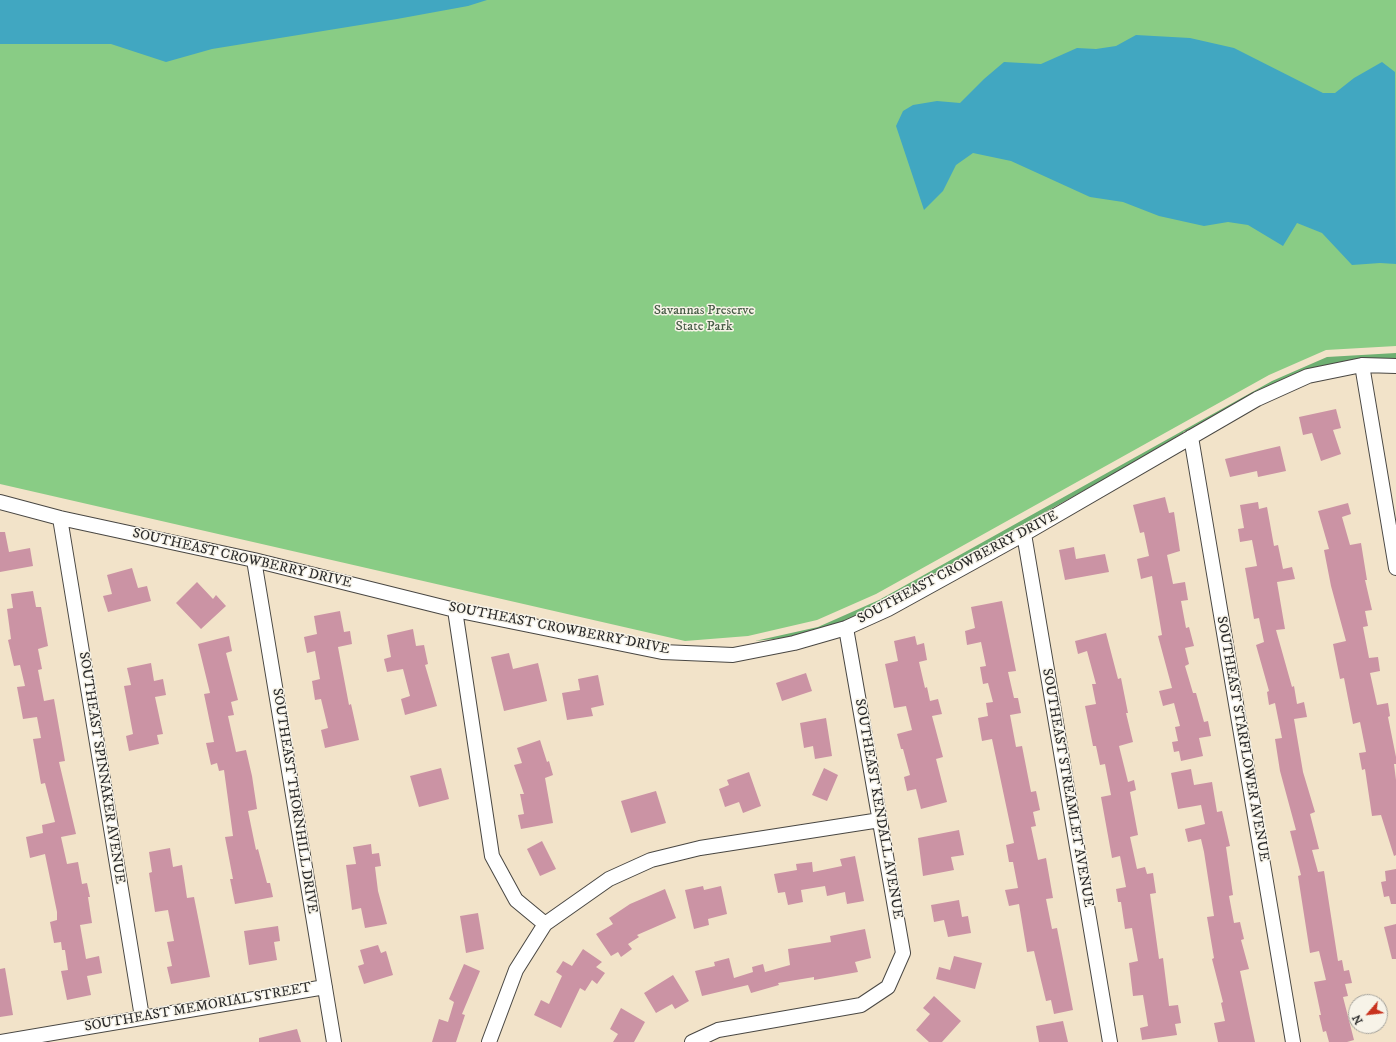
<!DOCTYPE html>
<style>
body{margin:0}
#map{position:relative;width:1396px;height:1042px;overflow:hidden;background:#f2e3c9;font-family:"IM FELL DW Pica",serif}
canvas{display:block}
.north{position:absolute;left:1348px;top:994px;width:40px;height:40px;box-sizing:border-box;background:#f7f3e8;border:1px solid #a5a39c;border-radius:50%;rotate:242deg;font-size:11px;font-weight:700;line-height:16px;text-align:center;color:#2b2b2b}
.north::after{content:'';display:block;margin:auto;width:14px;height:18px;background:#c8321e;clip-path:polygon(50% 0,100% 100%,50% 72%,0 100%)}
</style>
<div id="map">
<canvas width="1396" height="1042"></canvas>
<div class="north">N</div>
</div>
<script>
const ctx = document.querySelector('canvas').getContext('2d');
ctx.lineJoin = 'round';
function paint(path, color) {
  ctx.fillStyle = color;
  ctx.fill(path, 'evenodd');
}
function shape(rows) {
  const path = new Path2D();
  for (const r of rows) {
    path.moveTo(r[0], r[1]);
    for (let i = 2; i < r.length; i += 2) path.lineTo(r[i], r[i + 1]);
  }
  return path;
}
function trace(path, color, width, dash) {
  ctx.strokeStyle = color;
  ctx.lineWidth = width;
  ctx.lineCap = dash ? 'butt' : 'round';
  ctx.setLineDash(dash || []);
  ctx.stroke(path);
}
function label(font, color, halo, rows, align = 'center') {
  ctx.font = font + ' "IM FELL DW Pica",serif';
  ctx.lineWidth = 3;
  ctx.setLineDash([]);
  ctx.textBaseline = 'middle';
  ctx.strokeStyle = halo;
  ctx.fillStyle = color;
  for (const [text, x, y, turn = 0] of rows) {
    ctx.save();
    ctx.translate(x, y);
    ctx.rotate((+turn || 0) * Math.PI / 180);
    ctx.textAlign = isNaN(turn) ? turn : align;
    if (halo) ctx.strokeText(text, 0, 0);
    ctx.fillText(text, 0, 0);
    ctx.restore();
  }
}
paint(shape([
 [0,0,1396,0,1396,346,1326,350,1269,375,876,594,817,620,748,636,685,641,0,484]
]), '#89cc85');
paint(shape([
 [1396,353,1396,359,1364,358,1254,393,1189,430,1183,432,1183,433,1121,470,854,618,793,637,755,641,818,627,879,600,1272,381,1327,357]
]), '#6eb072');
paint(shape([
 [0,0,487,0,468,6,397,19,212,49,166,62,111,44,0,44],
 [1136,35,1190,38,1234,48,1323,93,1335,93,1354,78,1382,62,1395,72,1396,264,1380,263,1352,265,1322,233,1297,223,1283,246,1248,225,1228,222,1204,226,1159,216,1123,202,1090,197,1011,161,973,153,956,165,943,191,924,210,896,126,903,111,913,105,937,101,960,103,984,79,1004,62,1041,64,1077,48,1096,49,1116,46]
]), '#41a7c1');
paint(shape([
 [1336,409,1341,428,1333,430,1341,454,1321,461,1312,433,1303,435,1299,417],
 [1280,446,1286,471,1258,477,1257,471,1230,477,1225,459],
 [1165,497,1169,513,1174,512,1180,551,1167,555,1173,584,1185,582,1188,600,1181,601,1186,628,1189,627,1194,646,1185,648,1189,664,1185,666,1193,693,1196,693,1204,722,1208,721,1211,736,1199,738,1203,756,1181,761,1179,751,1174,752,1172,742,1178,741,1175,727,1180,726,1174,703,1163,706,1159,691,1172,688,1158,636,1162,635,1152,576,1141,579,1137,559,1149,556,1144,532,1140,533,1133,505],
 [1258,502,1259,509,1267,507,1274,546,1278,545,1283,569,1292,567,1295,579,1277,582,1285,629,1276,630,1292,687,1294,686,1297,704,1304,702,1307,717,1294,719,1303,772,1315,812,1310,814,1319,849,1312,850,1318,872,1324,871,1338,961,1342,960,1344,971,1349,970,1352,983,1345,984,1348,996,1343,997,1354,1040,1347,1042,1329,1042,1326,1031,1323,1032,1319,1015,1321,1015,1314,982,1326,980,1319,951,1310,953,1298,876,1301,875,1290,831,1296,830,1280,771,1275,739,1282,738,1275,703,1269,705,1267,692,1269,691,1256,645,1264,642,1259,618,1254,619,1245,568,1257,566,1252,540,1240,542,1238,529,1244,528,1240,505],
 [1348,503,1351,514,1342,517,1350,545,1361,543,1367,580,1365,580,1372,610,1365,611,1368,626,1363,627,1369,658,1378,657,1380,671,1370,673,1377,705,1388,703,1390,716,1388,717,1396,757,1396,764,1394,764,1396,780,1396,855,1394,856,1381,815,1372,816,1365,769,1362,770,1359,753,1366,752,1360,722,1353,724,1344,678,1340,679,1333,644,1346,641,1331,586,1324,550,1329,549,1318,511],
 [0,532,5,532,9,552,30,548,33,566,0,572],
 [1074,547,1076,559,1105,554,1109,572,1065,580,1059,550],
 [132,568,138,588,147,586,151,601,108,612,103,596,112,594,107,575],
 [197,582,213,599,216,595,226,606,201,629,176,603],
 [33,591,36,607,41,607,48,646,38,649,42,669,38,670,44,701,54,699,65,761,59,762,76,834,61,837,67,864,78,862,82,884,87,883,90,897,88,897,92,923,80,925,86,959,99,956,102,973,87,976,91,995,67,1000,61,971,68,970,65,950,62,950,61,942,54,943,50,922,57,920,57,912,45,854,30,858,26,837,43,833,42,825,55,822,45,783,41,784,33,739,41,738,37,717,23,719,17,687,25,686,20,665,14,666,8,640,11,639,7,609,13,608,11,594],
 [1002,601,1016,671,1008,672,1014,698,1018,698,1021,713,1010,715,1016,747,1022,746,1031,792,1036,791,1040,810,1033,812,1036,826,1031,827,1038,860,1046,858,1053,898,1046,899,1052,929,1057,928,1073,1010,1054,1014,1051,1000,1046,1001,1034,951,1027,952,1019,904,1009,906,1005,890,1018,888,1013,862,1009,862,1006,845,1014,843,992,739,982,741,978,718,988,716,986,703,993,702,988,683,983,684,980,667,986,666,981,642,967,645,965,631,975,628,971,607],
 [340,611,344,632,350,631,352,644,338,647,349,705,351,704,359,740,325,748,321,730,328,728,321,699,315,700,312,681,320,679,315,651,307,653,304,637,317,634,314,616],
 [413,629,416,646,424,645,428,664,425,665,437,706,405,715,401,699,410,696,403,669,387,672,384,659,391,657,387,635],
 [1106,633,1118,679,1121,678,1128,713,1126,713,1133,742,1119,746,1128,782,1134,780,1136,790,1130,792,1138,835,1130,837,1137,869,1145,867,1147,874,1153,873,1156,893,1150,894,1159,959,1163,958,1169,1006,1178,1005,1181,1023,1175,1024,1177,1035,1142,1040,1140,1028,1148,1026,1143,995,1133,996,1129,963,1138,961,1132,928,1125,929,1121,902,1118,902,1116,889,1126,887,1120,856,1112,858,1101,797,1111,795,1105,764,1100,765,1096,746,1093,746,1085,706,1096,704,1092,684,1096,684,1087,651,1078,654,1075,641],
 [229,636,232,651,226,653,238,700,231,702,234,715,228,716,236,752,246,750,252,776,257,809,248,811,256,850,258,849,267,883,270,883,273,897,235,904,230,879,233,879,225,837,233,836,224,770,219,771,217,763,211,765,206,743,214,742,204,694,210,693,198,644],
 [915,636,917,645,924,643,927,660,919,662,925,688,927,687,930,701,938,699,942,714,932,716,943,757,936,759,947,802,921,809,916,789,907,791,904,777,910,775,903,749,901,749,897,734,912,730,906,706,894,708,885,664,898,661,894,641],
 [509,653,513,669,538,663,547,701,504,711,491,657],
 [151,663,154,681,163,679,166,695,155,697,163,734,157,735,159,744,129,751,126,736,133,734,124,686,131,685,127,668],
 [806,673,812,691,782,701,776,683],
 [598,675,604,705,591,708,593,716,567,720,562,693,580,690,578,679],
 [826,718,832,756,815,759,813,746,804,748,800,723],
 [540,740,547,762,549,761,553,775,545,778,553,823,521,829,518,815,524,814,520,794,524,794,514,765,522,763,517,748],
 [441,768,449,799,419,807,410,776],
 [824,768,838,775,827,801,812,795],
 [1191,769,1194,785,1212,782,1217,812,1222,811,1230,846,1226,847,1233,895,1229,896,1234,923,1240,922,1244,939,1241,940,1249,969,1240,971,1255,1042,1218,1042,1214,1023,1225,1021,1221,1003,1223,1002,1212,959,1214,958,1207,917,1214,916,1204,852,1201,839,1188,842,1185,829,1205,824,1201,805,1178,809,1171,773],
 [749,772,761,806,743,813,739,802,725,807,719,789,729,785,727,780],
 [656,791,666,823,631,833,621,801],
 [959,830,964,855,951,857,954,870,923,876,918,838],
 [542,841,556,869,540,876,527,849],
 [371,844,372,854,379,853,381,866,375,867,378,891,387,924,365,928,361,908,352,910,346,865,356,864,353,847],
 [170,848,173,867,182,865,187,898,194,897,210,977,171,984,167,967,172,966,167,942,174,941,168,910,155,912,149,873,152,872,149,852],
 [855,856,864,901,847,904,845,892,827,896,825,886,801,890,803,902,788,905,785,892,778,893,774,874,797,870,796,864,812,862,813,872,842,866,840,859],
 [1396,869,1396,904,1391,904,1389,896,1384,897,1381,882,1386,881,1385,871],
 [703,886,704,890,721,886,727,914,708,919,709,925,694,929,685,890],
 [665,889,676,918,637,935,639,937,628,944,632,949,621,957,618,952,611,956,596,934,613,924,609,918,630,904],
 [959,900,962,917,968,916,971,933,948,937,944,920,934,922,931,905],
 [478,913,484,949,466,953,460,916],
 [1396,924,1396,959,1392,959,1384,927],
 [278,926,280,941,274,942,277,960,249,965,244,931],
 [865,929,871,958,855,962,858,972,814,980,814,977,778,983,779,985,751,993,748,985,702,996,695,971,715,966,714,962,729,958,734,978,753,972,752,967,763,964,765,972,790,965,788,949,831,942,830,936],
 [378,945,381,953,386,951,393,975,364,984,358,966,364,964,360,950],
 [583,949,602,962,596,967,605,973,597,984,592,980,585,991,580,988,561,1028,534,1015,541,1000,549,1004,562,976,556,972,563,961,572,966],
 [954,956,982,963,975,989,936,979,939,967,950,970],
 [464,964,480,971,462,1014,465,1015,456,1042,432,1042,439,1019,448,1022,454,1002,449,999],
 [5,968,13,1015,0,1017,0,969],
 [673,975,689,1001,675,1009,672,1004,656,1013,644,993],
 [934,996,961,1021,942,1042,929,1042,916,1030,930,1014,923,1008],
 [621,1008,645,1022,634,1042,613,1042,618,1034,610,1029],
 [1063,1021,1068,1042,1039,1042,1036,1026],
 [297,1029,301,1042,259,1042,259,1038]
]), '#cb93a4');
const street = shape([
 [1362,365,1396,568],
 [1191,437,1293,1042],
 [0,502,60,518,254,560,455,610,662,652,733,655,794,643,846,628,888,609,1024,534,1257,399,1308,376,1362,365,1396,366],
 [60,518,142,1017],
 [1024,534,1110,1042],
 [254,560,334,1042],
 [455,610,492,856,516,900,545,924],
 [0,1042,325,987],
 [489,1042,516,970,545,924,609,879,651,860,700,848,880,820],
 [692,1042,718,1030,861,1005,888,987,903,953,846,628]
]);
trace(street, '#494743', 16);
trace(street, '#fff', 14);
label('14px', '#475b46', '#f7f3e8', [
 ["Savannas Preserve",704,311],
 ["State Park",704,327]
]);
label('14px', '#2b2b2b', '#f7f3e8', [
 ["SOUTHEAST CROWBERRY DRIVE",242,559,13],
 ["SOUTHEAST CROWBERRY DRIVE",958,568,-28],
 ["SOUTHEAST CROWBERRY DRIVE",559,629,11],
 ["SOUTHEAST STARFLOWER AVENUE",1242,739,80],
 ["SOUTHEAST SPINNAKER AVENUE",101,768,81],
 ["SOUTHEAST STREAMLET AVENUE",1067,788,80],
 ["SOUTHEAST THORNHILL DRIVE",294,801,81],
 ["SOUTHEAST KENDALL AVENUE",878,809,80],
 ["SOUTHEAST MEMORIAL STREET",198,1008,-10]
]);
</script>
